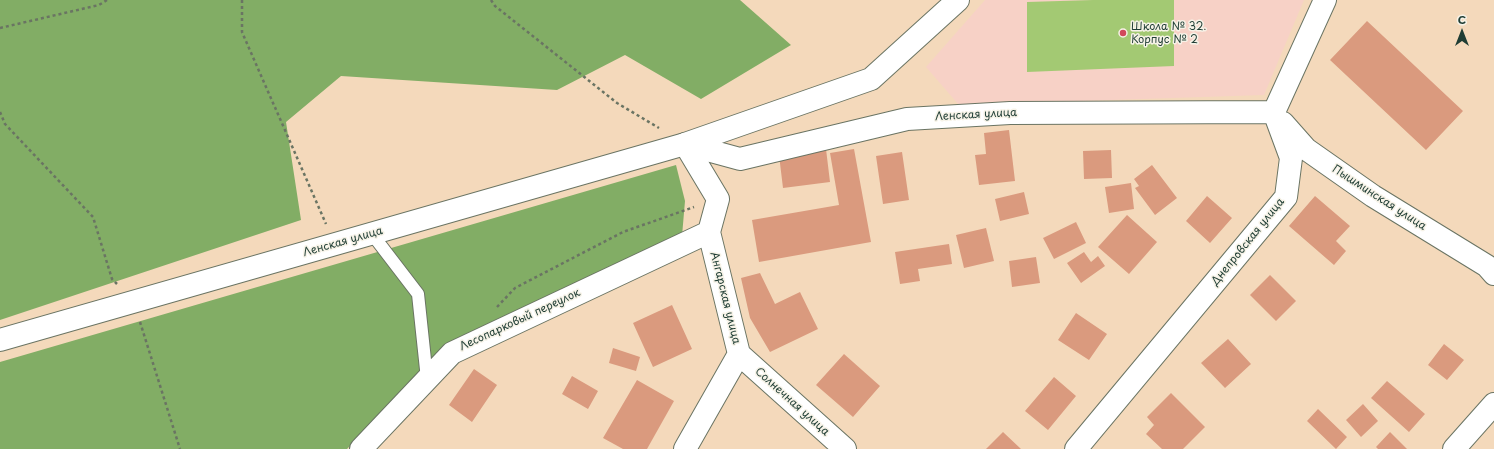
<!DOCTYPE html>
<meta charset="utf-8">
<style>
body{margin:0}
#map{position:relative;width:1494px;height:449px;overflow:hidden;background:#f4d9bb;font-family:"Playpen Sans",sans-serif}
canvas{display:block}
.north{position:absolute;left:1442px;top:12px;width:40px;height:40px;-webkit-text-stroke:3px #f7f3e8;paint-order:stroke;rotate:0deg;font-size:11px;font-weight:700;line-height:16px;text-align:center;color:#1f3d34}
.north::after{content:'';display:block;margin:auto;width:14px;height:18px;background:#1f3d34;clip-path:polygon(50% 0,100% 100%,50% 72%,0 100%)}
</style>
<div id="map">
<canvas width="1494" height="449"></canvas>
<div class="north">С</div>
</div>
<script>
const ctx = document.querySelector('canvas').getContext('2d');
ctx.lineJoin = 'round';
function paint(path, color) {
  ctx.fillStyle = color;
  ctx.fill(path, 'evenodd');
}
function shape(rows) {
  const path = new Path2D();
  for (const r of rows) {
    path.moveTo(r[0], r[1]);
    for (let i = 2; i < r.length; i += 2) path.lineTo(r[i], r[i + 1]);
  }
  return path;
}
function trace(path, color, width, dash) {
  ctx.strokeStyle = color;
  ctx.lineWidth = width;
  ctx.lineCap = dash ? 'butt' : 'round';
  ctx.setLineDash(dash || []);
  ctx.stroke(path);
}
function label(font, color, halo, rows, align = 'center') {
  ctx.font = font + ' "Playpen Sans",sans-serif';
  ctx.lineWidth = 3;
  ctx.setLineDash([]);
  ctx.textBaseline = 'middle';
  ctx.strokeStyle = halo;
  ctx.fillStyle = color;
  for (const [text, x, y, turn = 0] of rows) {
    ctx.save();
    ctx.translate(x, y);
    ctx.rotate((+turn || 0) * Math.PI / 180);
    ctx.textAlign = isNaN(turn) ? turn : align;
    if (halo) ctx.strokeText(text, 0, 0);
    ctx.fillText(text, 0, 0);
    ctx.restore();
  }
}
paint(shape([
 [985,0,1304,0,1264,95,959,105,926,67]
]), '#f7d1c6');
paint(shape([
 [1093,0,1174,0,1174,66,1027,72,1027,2]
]), '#a3c973');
paint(shape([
 [0,0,740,0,791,45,701,99,625,55,557,90,341,76,286,122,301,220,0,320],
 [676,165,685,201,682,236,441,353,347,449,0,449,0,362]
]), '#82ad65');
paint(shape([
 [1367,21,1463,111,1426,150,1330,60],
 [1009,130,1015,181,979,185,975,155,986,154,984,133],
 [826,149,830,182,783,188,779,155],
 [854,149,871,242,759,262,752,220,839,205,830,153],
 [1111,150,1112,178,1084,179,1083,151],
 [902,152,909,200,883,204,876,156],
 [1152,165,1177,198,1155,215,1135,188,1139,186,1134,179],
 [1131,183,1134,209,1109,213,1105,187],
 [1024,192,1029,214,1000,221,995,199],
 [1207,196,1232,218,1210,243,1186,221],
 [1315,196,1350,226,1336,241,1346,251,1334,265,1289,226],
 [1127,215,1157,242,1129,274,1098,247],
 [1076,222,1086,243,1054,259,1043,238],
 [986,228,994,261,964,268,956,235],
 [949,244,952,264,918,269,920,281,900,284,895,252],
 [1084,252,1091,262,1098,256,1105,266,1081,283,1067,263],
 [1036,257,1040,283,1012,287,1009,261],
 [760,273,775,304,800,292,818,329,770,352,750,318,741,278],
 [1270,275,1296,301,1276,321,1250,295],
 [672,305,692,349,653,367,633,323],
 [1076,313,1107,334,1089,360,1058,340],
 [1228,339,1251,364,1225,388,1201,363],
 [1444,344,1464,360,1447,380,1428,365],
 [613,348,640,357,636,371,609,363],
 [844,354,880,386,853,417,816,385],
 [474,369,497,385,472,422,449,405],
 [572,376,598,391,588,409,562,394],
 [1054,377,1076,396,1048,430,1025,411],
 [637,380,674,401,647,449,623,449,603,438],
 [1387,381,1425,414,1409,432,1371,398],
 [1171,393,1205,427,1183,449,1162,449,1146,434,1154,425,1147,417],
 [1363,404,1378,421,1361,437,1346,420],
 [1318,409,1347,437,1336,449,1307,421],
 [1003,432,1021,449,986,449],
 [1390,432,1407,449,1378,449,1376,447]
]), '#da9a7e');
const service = shape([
 [372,234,418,294,427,379]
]);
const minor = shape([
 [1283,123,1306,149,1373,196,1487,266,1494,274],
 [685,144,740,159,907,119,1010,113,1274,112],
 [739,354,845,449],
 [361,449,452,353,709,232],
 [685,449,739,354,709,232,718,199,685,144],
 [1076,449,1286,197,1291,158,1274,112,1325,0],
 [1454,449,1494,404]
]);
const tertiary = shape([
 [0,340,685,144,871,79,958,0]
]);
trace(service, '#6a7463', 14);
trace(minor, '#6a7463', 24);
trace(tertiary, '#6a7463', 24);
trace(shape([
 [242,0,242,32,326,224],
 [491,0,495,6,617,103,659,128],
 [0,28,99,5,107,0],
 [0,112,5,124,93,217,112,279,117,284],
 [497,307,515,288,623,232,694,207],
 [140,322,180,449]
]), '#6a7463', 2.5, [3, 3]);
trace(service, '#fff', 12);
trace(minor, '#fff', 22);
trace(tertiary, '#fff', 22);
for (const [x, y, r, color] of [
 [1123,33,4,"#d1495b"]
]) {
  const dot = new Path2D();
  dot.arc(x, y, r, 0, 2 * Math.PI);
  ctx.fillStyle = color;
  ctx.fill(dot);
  trace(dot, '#f7f3e8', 1.5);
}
label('11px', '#1f3d34', '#f7f3e8', [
 ["Школа № 32.",1131,27],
 ["Корпус № 2",1131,40]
], 'left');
label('11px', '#1f3d34', '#f7f3e8', [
 ["Ленская улица",976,115,-3],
 ["Пышминская улица",1379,198,33],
 ["Ленская улица",343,242,-16],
 ["Днепровская улица",1248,242,-51],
 ["Ангарская улица",725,298,76],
 ["Лесопарковый переулок",520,320,-25],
 ["Солнечная улица",792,402,42]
]);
</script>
